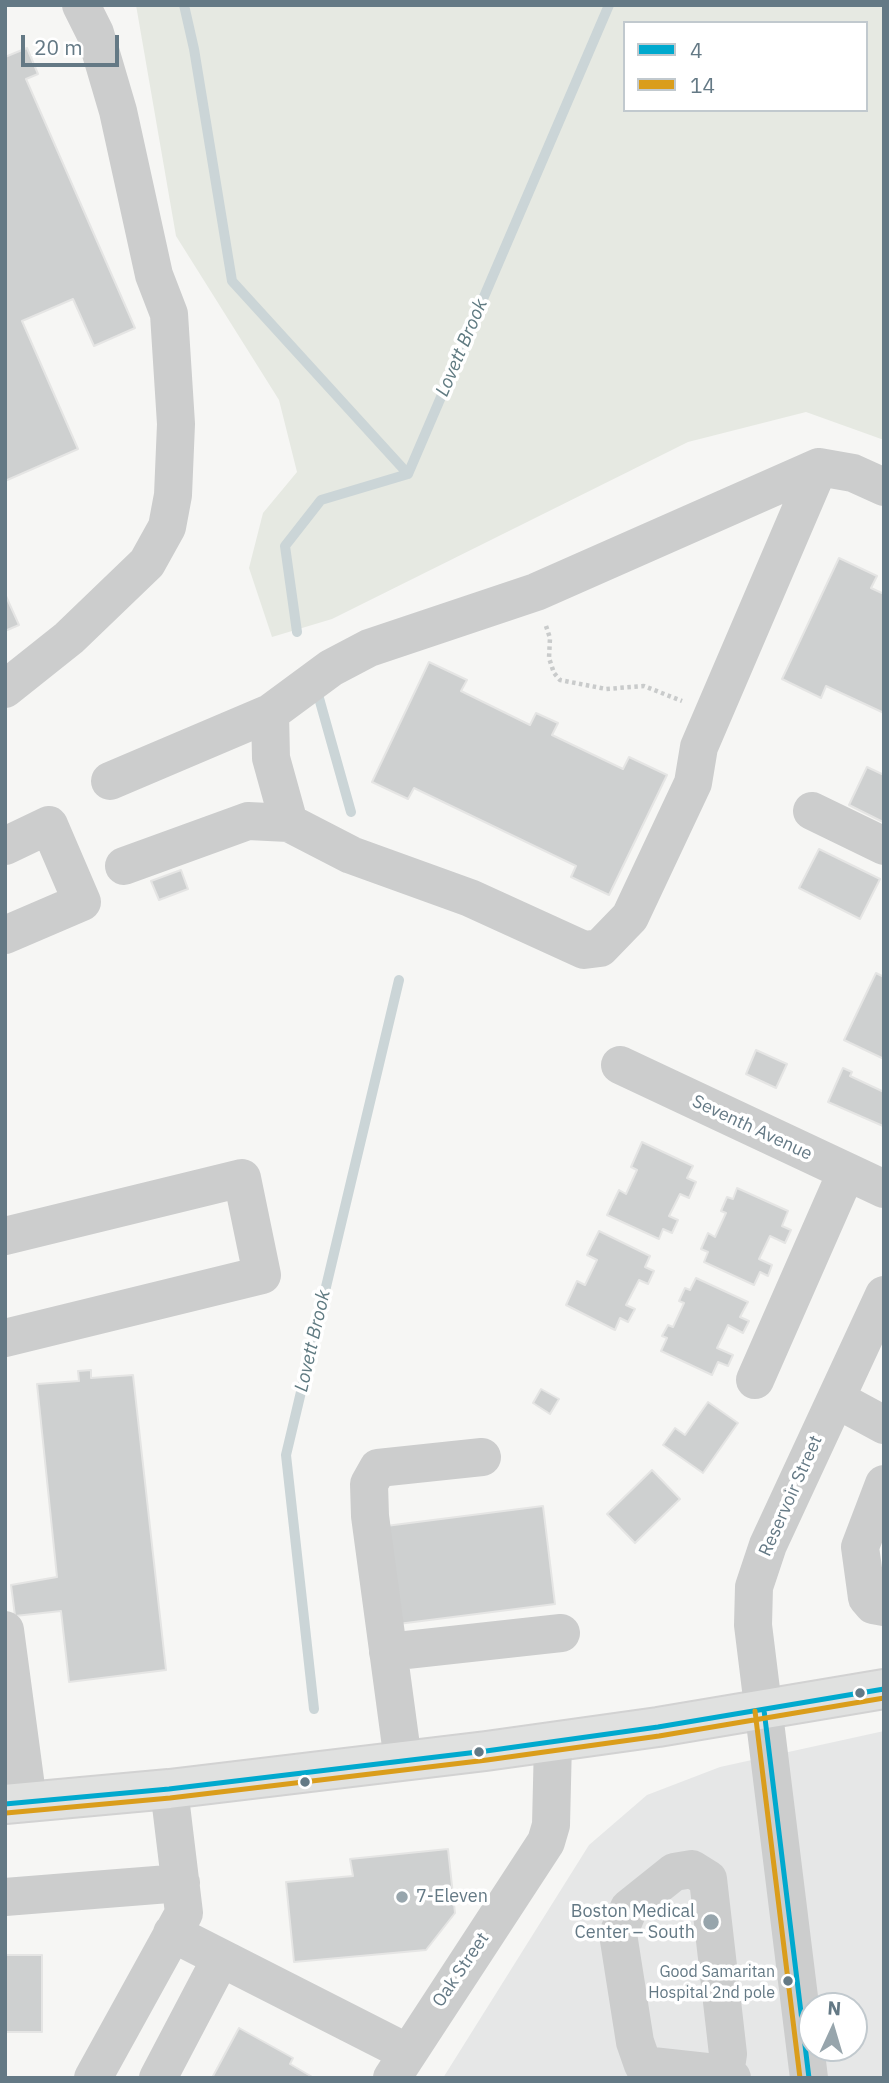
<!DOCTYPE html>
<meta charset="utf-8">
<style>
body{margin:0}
#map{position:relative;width:889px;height:2083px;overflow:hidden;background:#f6f6f4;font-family:"IBM Plex Sans",sans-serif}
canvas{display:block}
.frame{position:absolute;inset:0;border:7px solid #647985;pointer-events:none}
.legend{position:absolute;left:623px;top:21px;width:245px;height:91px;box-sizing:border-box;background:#fff;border:2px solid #c1c9ce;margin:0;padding:9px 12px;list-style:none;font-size:21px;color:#647985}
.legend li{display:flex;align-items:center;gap:14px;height:35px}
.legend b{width:35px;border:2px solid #c1c9ce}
.north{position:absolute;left:798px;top:1992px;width:70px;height:70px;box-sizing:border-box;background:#fff;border:2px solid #c1c9ce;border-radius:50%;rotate:4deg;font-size:19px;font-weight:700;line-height:28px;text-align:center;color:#647985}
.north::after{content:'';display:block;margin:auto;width:24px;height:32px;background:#97a5ac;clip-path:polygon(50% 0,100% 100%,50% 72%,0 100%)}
.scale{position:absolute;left:21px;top:35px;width:98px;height:32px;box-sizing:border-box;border:4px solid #647985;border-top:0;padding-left:9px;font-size:21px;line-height:24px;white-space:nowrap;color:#647985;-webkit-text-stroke:5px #fff;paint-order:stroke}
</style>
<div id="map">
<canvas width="889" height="2083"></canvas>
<div class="frame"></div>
<ul class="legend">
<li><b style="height:9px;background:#00a9ce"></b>4</li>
<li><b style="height:9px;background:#da9d1b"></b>14</li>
</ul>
<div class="north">N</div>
<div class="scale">20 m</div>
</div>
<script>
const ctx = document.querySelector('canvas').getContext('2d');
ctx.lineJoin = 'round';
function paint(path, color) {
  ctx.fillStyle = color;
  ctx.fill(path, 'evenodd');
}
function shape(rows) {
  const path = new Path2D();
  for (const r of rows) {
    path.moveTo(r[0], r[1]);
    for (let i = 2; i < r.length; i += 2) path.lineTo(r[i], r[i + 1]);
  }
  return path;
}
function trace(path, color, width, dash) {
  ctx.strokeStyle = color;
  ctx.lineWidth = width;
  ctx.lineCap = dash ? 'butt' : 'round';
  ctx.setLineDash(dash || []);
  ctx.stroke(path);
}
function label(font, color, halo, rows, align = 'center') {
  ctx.font = font + ' "IBM Plex Sans",sans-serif';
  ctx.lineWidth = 7;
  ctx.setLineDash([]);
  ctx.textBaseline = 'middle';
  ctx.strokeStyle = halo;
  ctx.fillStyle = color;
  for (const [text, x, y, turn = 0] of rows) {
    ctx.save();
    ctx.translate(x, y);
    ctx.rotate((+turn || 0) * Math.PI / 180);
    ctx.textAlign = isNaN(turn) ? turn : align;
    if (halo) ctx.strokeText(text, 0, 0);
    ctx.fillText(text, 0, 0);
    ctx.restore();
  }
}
paint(shape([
 [884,1731,884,2078,443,2078,589,1845,647,1795,720,1767],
 [812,2006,854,2006,854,2048,812,2048]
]), '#e6e7e7');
paint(shape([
 [136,5,884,5,884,440,806,412,688,442,332,619,272,637,249,568,263,513,297,472,279,400,176,236],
 [625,23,866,23,866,110,625,110]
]), '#e6e9e2');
trace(shape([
 [184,5,194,49,232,281,408,474],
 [297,632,285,546,321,500,408,474,609,5],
 [319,698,351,812],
 [314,1709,286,1455,399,980]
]), '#cbd5d7', 10);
const building = shape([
 [27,48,38,74,26,79,135,328,94,346,73,299,22,321,78,449,5,481,5,57,27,48],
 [839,558,877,576,871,588,884,594,884,713,826,686,821,698,782,679,839,558],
 [5,594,19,625,5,631,5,594],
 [429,662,467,680,461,691,530,725,536,713,558,723,552,735,623,769,629,757,667,775,609,895,571,877,576,866,414,788,408,799,372,782,429,662],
 [867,767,884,775,883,822,849,805,867,767],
 [819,849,880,879,860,919,799,888,819,849],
 [181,870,188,889,159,900,151,881,181,870],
 [876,973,884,977,884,1059,844,1040,876,973],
 [756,1050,787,1064,776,1088,746,1074,756,1050],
 [843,1068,852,1072,850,1076,884,1092,883,1126,828,1102,843,1068],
 [642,1142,693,1166,687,1178,696,1182,689,1198,680,1194,669,1216,678,1220,672,1233,663,1229,659,1239,607,1215,619,1190,626,1194,637,1170,631,1167,642,1142],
 [737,1188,788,1211,782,1226,791,1230,785,1243,770,1236,759,1259,772,1265,768,1276,760,1272,754,1285,704,1262,708,1252,701,1249,708,1233,715,1237,726,1213,721,1211,727,1197,733,1199,737,1188],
 [599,1231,650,1256,645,1267,654,1271,648,1284,639,1280,626,1305,635,1309,628,1322,620,1318,615,1330,566,1305,577,1281,585,1285,597,1260,587,1255,599,1231],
 [696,1278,748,1302,740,1317,749,1321,743,1333,728,1325,717,1348,733,1355,728,1366,718,1362,712,1375,661,1351,667,1338,662,1336,668,1325,673,1327,684,1303,679,1301,685,1288,690,1290,696,1278],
 [91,1370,91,1378,133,1375,166,1670,69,1682,61,1611,15,1616,11,1585,57,1577,37,1384,79,1381,78,1371,91,1370],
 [541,1389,559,1399,550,1414,533,1403,541,1389],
 [708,1402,738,1423,703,1473,663,1445,675,1428,685,1435,708,1402],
 [652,1470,680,1499,635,1543,607,1514,652,1470],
 [543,1506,555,1604,398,1624,386,1526,543,1506],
 [448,1849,455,1913,426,1950,294,1962,286,1882,353,1876,350,1859,448,1849],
 [5,1955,42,1955,42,2032,5,2032,5,1955],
 [239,2028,293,2058,290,2064,314,2078,212,2078,239,2028]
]);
paint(building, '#ced0d0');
trace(building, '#e5e5e4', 2);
const major = shape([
 [5,1804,169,1789,486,1751,658,1727,884,1689]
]);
trace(major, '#d2d2d2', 42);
trace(shape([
 [546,626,550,638,549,658,554,673,560,680,606,689,644,686,682,701]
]), '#c9cbcb', 4.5, [3.5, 3.5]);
trace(shape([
 [5,689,69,638,147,563,167,527,173,495,176,424,169,314,154,275,118,111,95,33,81,5],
 [270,713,271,758,289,823],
 [110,781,270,713,331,668,369,648,536,592,819,467,853,473,884,487],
 [812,811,884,846],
 [5,846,49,825,82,902,5,935],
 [124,866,248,821,289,823,351,855,470,898,584,950,600,948,630,917,693,783,699,747,819,467],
 [620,1065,884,1189],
 [5,1236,242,1178,262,1275,5,1338],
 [755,1380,846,1173],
 [836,1399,884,1425],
 [884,1484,860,1547,867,1598,873,1605,884,1607],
 [5,1630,28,1802],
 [388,1652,561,1633],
 [403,1761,370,1516,369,1484,378,1468,482,1457],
 [5,1897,181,1883],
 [172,1933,406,2052],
 [725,2074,728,2054,708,1879,692,1869,674,1872,629,1908,618,1934,635,2042,643,2065,725,2074,732,2078],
 [93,2078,184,1913,169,1789],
 [158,2078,221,1958],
 [392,2078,546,1842,551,1825,553,1742],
 [809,2078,753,1625,754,1587,768,1545,884,1295]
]), '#cccdcd', 38);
trace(major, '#e0e1e0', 38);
trace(shape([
 [764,1710,809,2078],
 [5,1804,169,1789,486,1751,658,1727,884,1689]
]), '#00a9ce', 5);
trace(shape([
 [755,1711,800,2078],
 [6,1813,170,1798,487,1760,659,1736,884,1698]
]), '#da9d1b', 5);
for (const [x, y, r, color] of [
 [860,1693,6,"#647985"],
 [479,1752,6,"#647985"],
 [305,1782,6,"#647985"],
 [402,1897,7,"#97a5ac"],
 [711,1922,9,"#97a5ac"],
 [788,1981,6,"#647985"]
]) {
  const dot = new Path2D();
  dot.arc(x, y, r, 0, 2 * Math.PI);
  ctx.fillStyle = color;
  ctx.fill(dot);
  trace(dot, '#fff', 2.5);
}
label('16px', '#647985', '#fff', [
 ["Good Samaritan",775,1972],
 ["Hospital 2nd pole",775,1993]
], 'right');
label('18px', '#647985', '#fff', [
 ["Seventh Avenue",752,1128,25],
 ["Reservoir Street",791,1496,-66],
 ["Oak Street",461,1970,-56]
]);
label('18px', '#647985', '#fff', [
 ["7-Eleven",416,1897],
 ["Boston Medical",695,1912,"right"],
 ["Center – South",695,1933,"right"]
], 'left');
label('italic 19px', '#607b82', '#fff', [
 ["Lovett Brook",462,348,-67],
 ["Lovett Brook",313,1341,-77]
]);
</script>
